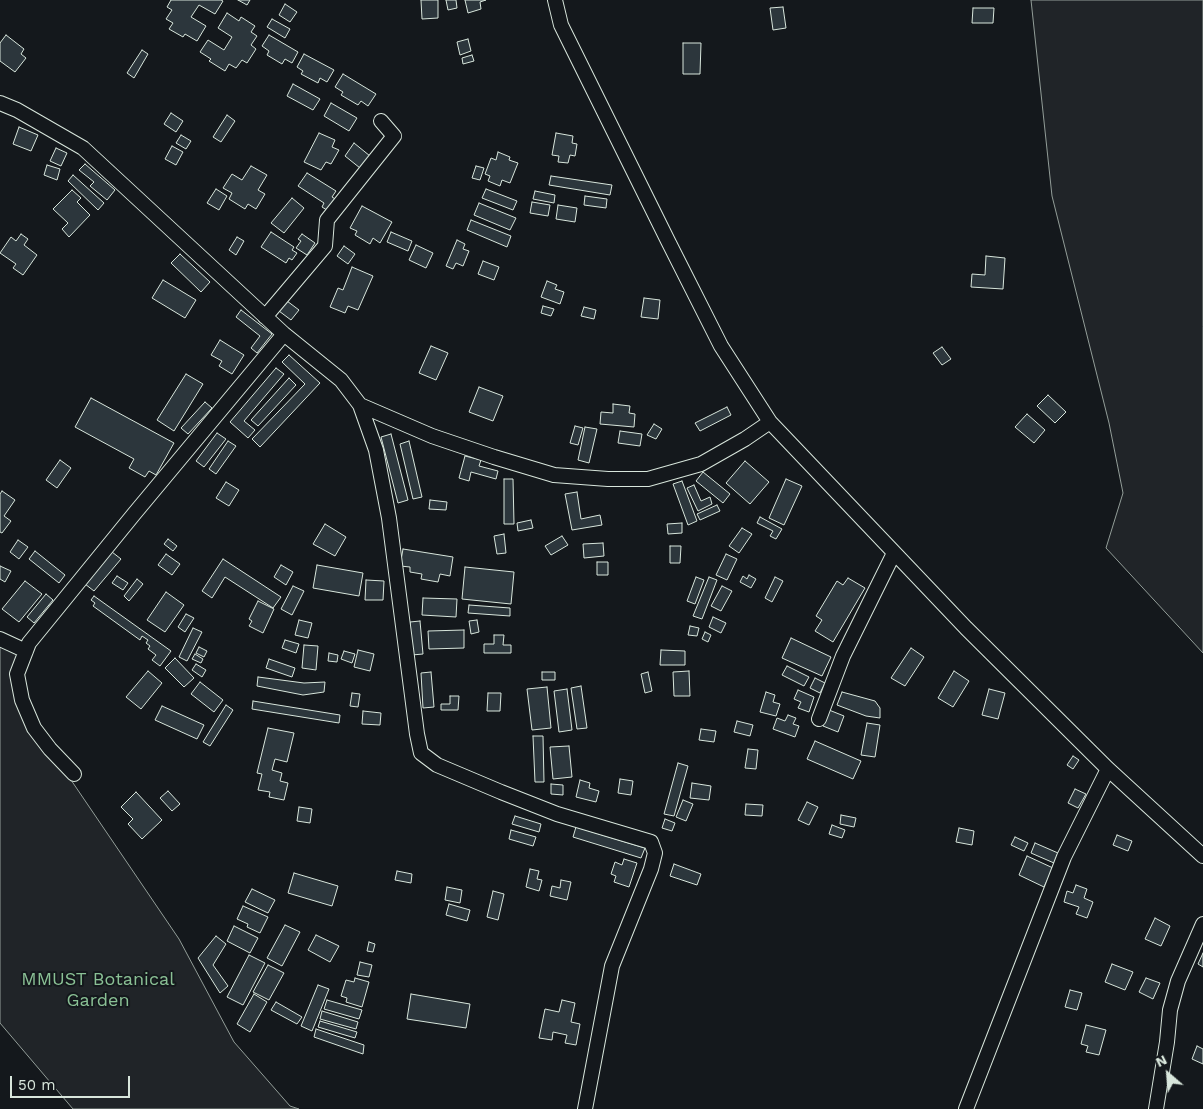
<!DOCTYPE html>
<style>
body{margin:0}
#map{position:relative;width:1203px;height:1109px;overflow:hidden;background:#14181c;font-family:"Work Sans",sans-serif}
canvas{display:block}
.north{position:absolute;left:1143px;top:1049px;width:50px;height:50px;-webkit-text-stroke:4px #14181c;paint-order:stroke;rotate:333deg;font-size:14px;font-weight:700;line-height:20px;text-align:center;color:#d8e6dc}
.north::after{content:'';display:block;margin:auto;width:18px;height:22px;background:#d8e6dc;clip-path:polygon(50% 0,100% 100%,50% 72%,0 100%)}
.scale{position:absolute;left:10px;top:1076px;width:120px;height:22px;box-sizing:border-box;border:2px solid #d8e6dc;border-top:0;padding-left:6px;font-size:15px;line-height:18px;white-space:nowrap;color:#d8e6dc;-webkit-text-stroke:4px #14181c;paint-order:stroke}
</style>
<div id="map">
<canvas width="1203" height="1109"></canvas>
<div class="north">N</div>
<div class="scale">50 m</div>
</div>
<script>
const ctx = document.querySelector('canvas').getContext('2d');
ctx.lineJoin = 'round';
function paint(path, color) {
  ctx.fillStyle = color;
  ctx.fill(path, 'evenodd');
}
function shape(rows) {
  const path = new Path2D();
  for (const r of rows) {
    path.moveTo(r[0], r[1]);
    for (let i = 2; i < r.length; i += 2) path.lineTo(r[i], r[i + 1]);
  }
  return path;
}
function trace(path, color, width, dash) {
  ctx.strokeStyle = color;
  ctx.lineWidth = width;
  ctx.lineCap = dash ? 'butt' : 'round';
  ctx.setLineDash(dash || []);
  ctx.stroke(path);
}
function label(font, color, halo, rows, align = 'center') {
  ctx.font = font + ' "Work Sans",sans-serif';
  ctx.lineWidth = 4;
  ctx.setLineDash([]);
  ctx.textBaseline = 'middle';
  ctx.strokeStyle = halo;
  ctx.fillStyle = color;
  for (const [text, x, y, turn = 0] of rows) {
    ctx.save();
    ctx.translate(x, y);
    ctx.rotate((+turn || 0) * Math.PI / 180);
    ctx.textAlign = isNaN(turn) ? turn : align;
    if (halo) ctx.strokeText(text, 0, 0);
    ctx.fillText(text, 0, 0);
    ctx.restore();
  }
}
const green = shape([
 [1031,0,1203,0,1203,653,1106,548,1123,493,1109,423,1052,196,1031,0],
 [0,646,19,654,13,679,71,780,179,939,234,1042,290,1106,299,1109,73,1109,0,1023,0,646]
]);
paint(green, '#202428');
trace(green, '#939e99', 1);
const building = shape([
 [171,0,221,0,223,1,215,14,199,5,191,17,206,26,197,41,185,34,183,37,169,29,173,23,166,19,172,10,167,7,171,0],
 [238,0,250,0,247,5,238,0],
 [421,0,438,0,438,18,422,19,421,0],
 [446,0,456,0,457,8,448,10,446,0],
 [465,0,486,0,480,2,481,9,468,13,465,0],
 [285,4,297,12,290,22,279,15,285,4],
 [783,7,786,28,773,30,770,8,783,7],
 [973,8,994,8,993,23,972,23,973,8],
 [227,13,239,21,241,17,255,26,251,32,257,36,251,45,256,49,247,63,242,60,236,68,229,64,225,71,209,61,211,59,200,52,208,40,224,50,232,37,218,28,227,13],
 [272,19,290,29,285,38,267,27,272,19],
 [6,35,24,49,21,54,26,58,15,72,0,61,0,43,6,35],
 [269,35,298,52,292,63,285,59,282,64,267,55,269,51,262,46,269,35],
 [468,39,471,51,460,55,457,42,468,39],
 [683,43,701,43,700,74,683,74,683,43],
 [142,50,148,54,134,78,127,73,142,50],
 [304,54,334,70,327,82,320,78,318,83,301,74,303,71,297,67,304,54],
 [472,55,474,61,463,64,462,58,472,55],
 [343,74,376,94,368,106,361,101,358,105,341,95,343,92,335,87,343,74],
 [293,84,320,99,313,110,287,96,293,84],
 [331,103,357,118,349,131,324,116,331,103],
 [171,113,183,121,176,132,164,124,171,113],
 [227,115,235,121,221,142,213,137,227,115],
 [19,127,38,135,31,151,13,144,19,127],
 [319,133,335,140,332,147,339,150,331,164,326,162,321,170,304,162,319,133],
 [556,133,573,136,572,143,577,144,575,156,570,155,568,163,558,162,559,156,552,155,556,133],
 [181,135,191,141,186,149,176,143,181,135],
 [354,143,370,156,360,168,345,156,354,143],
 [172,146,183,152,176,165,165,159,172,146],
 [56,148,67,153,61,166,50,161,56,148],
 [498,152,510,157,509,160,518,163,510,183,502,180,500,186,488,181,490,176,485,174,491,158,496,160,498,152],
 [85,164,115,190,107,200,90,186,94,182,79,170,85,164],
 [47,165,60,169,57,180,44,175,47,165],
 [251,166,267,175,258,190,265,194,256,209,248,204,245,209,229,199,232,193,223,188,232,174,242,180,251,166],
 [476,166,484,168,480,180,472,178,476,166],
 [307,173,336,191,332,197,337,200,330,212,322,207,324,203,298,186,307,173],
 [73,175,104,203,98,210,68,181,73,175],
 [551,176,612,185,610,195,549,185,551,176],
 [216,189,227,196,219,210,207,203,216,189],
 [486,189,517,201,513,210,482,198,486,189],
 [72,190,81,198,77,202,90,215,69,237,62,229,68,223,53,209,72,190],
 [535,191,555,195,554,203,533,199,535,191],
 [585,196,607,199,606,208,584,205,585,196],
 [292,198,304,208,284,233,271,223,292,198],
 [532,202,550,205,548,216,530,213,532,202],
 [479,203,516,218,510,230,474,215,479,203],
 [558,205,577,208,575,222,556,219,558,205],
 [362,206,392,222,380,243,373,238,370,244,355,235,357,231,350,228,362,206],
 [471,220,511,236,507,247,467,230,471,220],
 [271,232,294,247,292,250,297,253,292,260,289,258,286,263,261,247,271,232],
 [391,232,412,241,408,251,387,242,391,232],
 [21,234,28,239,24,245,37,255,23,275,13,268,16,264,0,253,11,237,16,241,21,234],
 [302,234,315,243,307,255,296,248,301,241,298,239,302,234],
 [237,237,244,241,236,255,229,250,237,237],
 [457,240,465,244,463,249,469,251,463,266,456,263,453,269,446,266,457,240],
 [416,245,433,253,426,268,409,260,416,245],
 [344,246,355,254,348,264,337,256,344,246],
 [180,254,210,282,201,292,171,263,180,254],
 [986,256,1005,258,1003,289,971,287,972,274,985,275,986,256],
 [483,261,499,267,494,280,478,274,483,261],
 [352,267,373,276,358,310,348,306,345,313,330,307,338,288,343,290,352,267],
 [163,280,196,300,185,318,152,298,163,280],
 [547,281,557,285,555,289,564,292,560,304,541,297,547,281],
 [644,298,660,300,658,319,641,317,644,298],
 [287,301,299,310,291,320,279,311,287,301],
 [543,306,554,309,551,316,541,313,543,306],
 [584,307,596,310,594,319,581,316,584,307],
 [241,310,272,334,257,353,251,348,260,336,236,317,241,310],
 [220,340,244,355,232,374,219,366,222,361,211,355,220,340],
 [431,346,448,353,436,380,419,373,431,346],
 [942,347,951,359,942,365,933,353,942,347],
 [289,355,320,383,260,447,252,439,305,384,282,362,289,355],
 [276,368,284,374,244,421,255,430,248,438,230,422,276,368],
 [186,374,203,384,174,431,157,420,186,374],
 [289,378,296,385,258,426,251,420,289,378],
 [479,387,503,396,493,421,469,412,479,387],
 [1048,395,1066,412,1055,423,1037,406,1048,395],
 [91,398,174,443,156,475,149,471,145,477,129,468,134,459,75,427,91,398],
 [205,402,212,408,188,434,181,428,205,402],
 [613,404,630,406,629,413,635,414,634,427,600,424,601,412,613,413,613,404],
 [727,407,731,415,700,431,695,423,727,407],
 [1027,414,1045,430,1034,443,1015,427,1027,414],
 [654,424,662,429,656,439,647,435,654,424],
 [575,426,583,428,578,445,570,443,575,426],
 [585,427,597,429,589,463,578,460,585,427],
 [620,431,642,434,640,446,618,443,620,431],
 [217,433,226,439,204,467,196,461,217,433],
 [391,434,408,500,398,503,381,437,391,434],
 [228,441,236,446,216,474,209,469,228,441],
 [409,441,422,497,413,499,400,444,409,441],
 [465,456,481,460,479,466,498,471,496,479,471,472,469,481,459,478,465,456],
 [60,460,71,468,57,488,46,480,60,460],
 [745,461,769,482,750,504,726,483,745,461],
 [703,472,730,494,723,503,696,481,703,472],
 [504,479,513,479,514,524,504,524,504,479],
 [786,479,802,486,784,525,769,518,786,479],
 [682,481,697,521,688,525,673,484,682,481],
 [226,482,239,490,229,506,216,498,226,482],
 [694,485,701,501,710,497,712,504,698,511,687,488,694,485],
 [2,491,15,500,4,516,11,521,2,533,0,532,0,494,2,491],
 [577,492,581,519,600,515,602,525,572,530,565,494,577,492],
 [430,500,447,502,446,510,429,509,430,500],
 [717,505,720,511,700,520,697,514,717,505],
 [760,517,782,529,776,539,770,536,773,531,757,523,760,517],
 [531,520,533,528,518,531,517,523,531,520],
 [682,523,682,533,668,534,667,524,682,523],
 [325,524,346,537,335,556,313,544,325,524],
 [742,528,752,534,739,553,729,546,742,528],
 [504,534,506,553,497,554,494,536,504,534],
 [562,536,568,545,551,555,545,546,562,536],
 [168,539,177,546,173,551,164,544,168,539],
 [18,540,28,547,19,559,10,552,18,540],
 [603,543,604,556,584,558,583,544,603,543],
 [670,546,681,546,680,563,670,563,670,546],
 [403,549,453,557,450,576,440,574,438,582,421,579,422,574,410,572,410,567,400,566,403,549],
 [35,551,65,575,59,583,29,559,35,551],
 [112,552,121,559,94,591,85,584,112,552],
 [166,554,180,564,172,575,158,565,166,554],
 [726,554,737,559,727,580,716,575,726,554],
 [223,559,281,597,273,608,225,577,212,598,202,591,223,559],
 [597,562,608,562,608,575,597,575,597,562],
 [281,565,293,572,286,585,274,577,281,565],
 [317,565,363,573,359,596,313,588,317,565],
 [0,566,11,571,5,582,0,579,0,566],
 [465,567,514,572,511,604,462,599,465,567],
 [749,575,756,579,751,588,740,582,743,576,747,579,749,575],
 [117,576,128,583,123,590,112,583,117,576],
 [696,577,704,580,695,604,687,601,696,577],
 [709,577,717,580,702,619,693,616,709,577],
 [775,577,783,581,772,602,765,598,775,577],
 [848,578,865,588,833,642,815,631,822,620,816,616,837,581,843,585,848,578],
 [137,579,143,584,129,601,124,596,137,579],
 [366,580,384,581,383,600,365,600,366,580],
 [25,581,42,594,19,622,2,609,25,581],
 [293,586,304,591,292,615,281,609,293,586],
 [722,586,732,591,721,611,711,606,722,586],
 [166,592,184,605,165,632,147,620,166,592],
 [46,594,53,600,34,623,27,617,46,594],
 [94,596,171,651,160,666,152,660,156,655,148,649,150,646,146,643,148,640,142,636,140,640,93,606,95,603,91,600,94,596],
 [423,598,457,599,456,617,422,615,423,598],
 [258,601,274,609,263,633,249,626,252,621,249,619,258,601],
 [469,605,510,608,510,616,468,613,469,605],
 [186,614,194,618,185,632,178,627,186,614],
 [713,617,726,623,721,633,709,627,713,617],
 [299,620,312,623,308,638,295,635,299,620],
 [477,620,479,632,471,634,469,621,477,620],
 [420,621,423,654,412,655,410,622,420,621],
 [690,626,699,628,697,636,688,635,690,626],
 [193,628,202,632,187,661,179,657,193,628],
 [464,630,464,648,429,649,428,631,464,630],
 [705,632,711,635,708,642,702,639,705,632],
 [494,635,504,635,503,645,511,645,511,653,484,653,484,644,494,644,494,635],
 [791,638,831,657,822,676,782,658,791,638],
 [285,640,299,644,296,653,282,648,285,640],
 [304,645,318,646,316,670,302,668,304,645],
 [199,647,207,651,204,657,196,653,199,647],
 [911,648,924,657,905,686,891,678,911,648],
 [358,650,374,654,370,671,354,667,358,650],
 [661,650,685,651,685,665,660,665,661,650],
 [344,651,355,654,352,663,341,659,344,651],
 [329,653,338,655,337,662,328,661,329,653],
 [195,654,203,659,201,663,192,659,195,654],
 [175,658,194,678,184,687,165,668,175,658],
 [269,659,295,668,292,677,266,668,269,659],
 [196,664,206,670,202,677,192,670,196,664],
 [787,666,809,677,804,686,782,675,787,666],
 [148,671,162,683,141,709,126,697,148,671],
 [689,671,690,696,674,696,673,672,689,671],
 [954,671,969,681,953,707,938,698,954,671],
 [431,672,434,707,423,708,421,673,431,672],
 [542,672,555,672,555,680,542,680,542,672],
 [648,672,652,691,645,693,641,674,648,672],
 [258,677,304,683,325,682,324,692,303,695,257,686,258,677],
 [815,678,825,683,820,693,810,688,815,678],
 [200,682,223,700,214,712,191,694,200,682],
 [581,686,587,728,577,729,571,688,581,686],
 [547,687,551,728,532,730,527,689,547,687],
 [567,689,572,730,559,732,554,691,567,689],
 [989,689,1005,693,998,719,982,715,989,689],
 [798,690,814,697,809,712,798,708,801,702,794,699,798,690],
 [766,692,775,695,773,702,780,704,776,716,760,712,766,692],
 [842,692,875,701,880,708,880,718,866,716,837,705,842,692],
 [352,693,360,694,358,707,350,706,352,693],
 [488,693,501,693,500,711,487,711,488,693],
 [450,696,459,696,458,710,441,710,441,704,450,704,450,696],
 [253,701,340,715,339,723,252,709,253,701],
 [226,705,233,710,210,746,203,742,226,705],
 [162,706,204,725,197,739,155,720,162,706],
 [829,710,844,716,838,732,823,726,829,710],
 [363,711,381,713,380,725,362,724,363,711],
 [788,715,796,718,793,724,799,726,795,737,773,729,777,718,785,721,788,715],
 [737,721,753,725,750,736,734,732,737,721],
 [867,723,880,725,875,757,861,755,867,723],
 [268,728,294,733,287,762,275,759,272,770,282,773,280,781,288,783,284,800,269,797,270,792,258,790,262,774,257,773,268,728],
 [701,729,716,731,714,742,699,740,701,729],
 [533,736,543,736,544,782,535,782,533,736],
 [815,741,861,761,853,779,807,759,815,741],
 [569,746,572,777,553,779,550,747,569,746],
 [748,749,758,750,756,769,745,768,748,749],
 [1073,756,1079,760,1073,769,1067,765,1073,756],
 [678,763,688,766,674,816,664,814,678,763],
 [620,779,633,781,631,795,618,793,620,779],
 [580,780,590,783,589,788,599,791,596,802,576,797,580,780],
 [692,783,711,786,709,800,690,798,692,783],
 [551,784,563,785,563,795,551,794,551,784],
 [1075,789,1086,794,1078,808,1068,803,1075,789],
 [168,791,180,804,172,811,160,798,168,791],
 [136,792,162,820,142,839,128,824,133,819,121,807,136,792],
 [683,800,693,804,686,821,676,817,683,800],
 [807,802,818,807,809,825,798,820,807,802],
 [746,804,763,805,762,816,745,815,746,804],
 [299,807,312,809,310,823,297,821,299,807],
 [841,815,856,818,854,827,840,824,841,815],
 [515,816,541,824,539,832,512,824,515,816],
 [665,819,675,823,672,831,662,828,665,819],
 [832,825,845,830,842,838,829,834,832,825],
 [576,827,645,848,641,858,573,837,576,827],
 [959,828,974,831,972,845,956,842,959,828],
 [511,830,536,837,533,846,509,839,511,830],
 [1117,835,1132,841,1128,851,1113,845,1117,835],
 [1015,837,1028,843,1024,851,1011,845,1015,837],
 [1035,843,1058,853,1054,863,1031,853,1035,843],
 [1027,856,1053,868,1044,887,1019,875,1027,856],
 [624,859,637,863,629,887,614,882,616,876,611,874,615,862,622,865,624,859],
 [674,864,701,874,697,885,670,876,674,864],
 [530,869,539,871,537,879,542,880,539,891,526,887,530,869],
 [397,871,412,874,411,883,395,880,397,871],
 [294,873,338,886,332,906,288,893,294,873],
 [561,880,571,882,567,900,550,896,552,886,560,888,561,880],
 [1076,885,1087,889,1084,898,1093,902,1087,918,1076,914,1079,907,1064,902,1067,891,1073,893,1076,885],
 [447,887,462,890,460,903,445,900,447,887],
 [252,889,275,900,268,913,245,902,252,889],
 [493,891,504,894,498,920,487,917,493,891],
 [449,904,470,910,467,921,446,915,449,904],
 [243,906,268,917,260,933,247,927,248,924,237,919,243,906],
 [1155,918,1170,926,1161,946,1145,939,1155,918],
 [285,925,300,932,282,966,267,958,285,925],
 [234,926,258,938,250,953,227,941,234,926],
 [316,935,339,946,330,962,308,950,316,935],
 [216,936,226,944,213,965,228,986,220,993,198,958,216,936],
 [369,942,375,944,373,952,367,951,369,942],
 [1203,953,1203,967,1198,964,1203,953],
 [249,955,265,963,243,1005,227,997,249,955],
 [360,962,372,965,369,977,357,975,360,962],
 [1112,964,1133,972,1125,990,1105,982,1112,964],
 [268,965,284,973,269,1000,253,992,268,965],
 [355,978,369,982,362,1007,346,1002,347,998,341,996,346,980,354,982,355,978],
 [1146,978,1160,983,1153,999,1139,992,1146,978],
 [318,985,329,989,312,1031,301,1026,318,985],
 [1070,990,1082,993,1077,1010,1065,1007,1070,990],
 [254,994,267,1002,250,1032,237,1024,254,994],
 [411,994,470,1004,466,1028,407,1019,411,994],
 [327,1000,362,1010,359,1019,324,1009,327,1000],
 [562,1000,575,1003,571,1022,580,1024,576,1045,565,1043,567,1035,553,1032,552,1040,539,1038,545,1009,559,1012,562,1000],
 [276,1002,302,1017,297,1024,271,1010,276,1002],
 [322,1011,358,1022,356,1029,320,1019,322,1011],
 [320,1021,357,1032,355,1038,318,1027,320,1021],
 [1086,1025,1106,1030,1099,1055,1086,1052,1088,1046,1081,1044,1086,1025],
 [316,1029,364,1045,363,1054,314,1037,316,1029],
 [1197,1046,1203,1049,1203,1064,1192,1059,1197,1046]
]);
paint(building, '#2c363c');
trace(building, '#d8e6dc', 1);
const street = shape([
 [555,0,561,25,668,241,721,346,770,422,966,628,1108,769,1203,856],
 [0,103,17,110,83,148,284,334,341,380,360,405,376,450,389,518,417,734,421,753,437,765,501,792,557,814,651,842,655,853,651,869,612,966,585,1109],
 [265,317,325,246,327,220,394,136,381,121],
 [360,405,432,436,494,457,554,475,608,479,648,479,701,464,745,439,770,422],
 [0,639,26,651],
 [819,719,843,656,894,553],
 [74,774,50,749,34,728,22,700,17,674,29,643,134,514,284,334],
 [966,1109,1064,857,1108,769],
 [1156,1109,1167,1042,1170,1010,1178,981,1203,924]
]);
trace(street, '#d8e6dc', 16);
trace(street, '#14181c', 14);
label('18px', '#8ac095', '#14181c', [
 ["MMUST Botanical",98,980],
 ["Garden",98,1001]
]);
</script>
